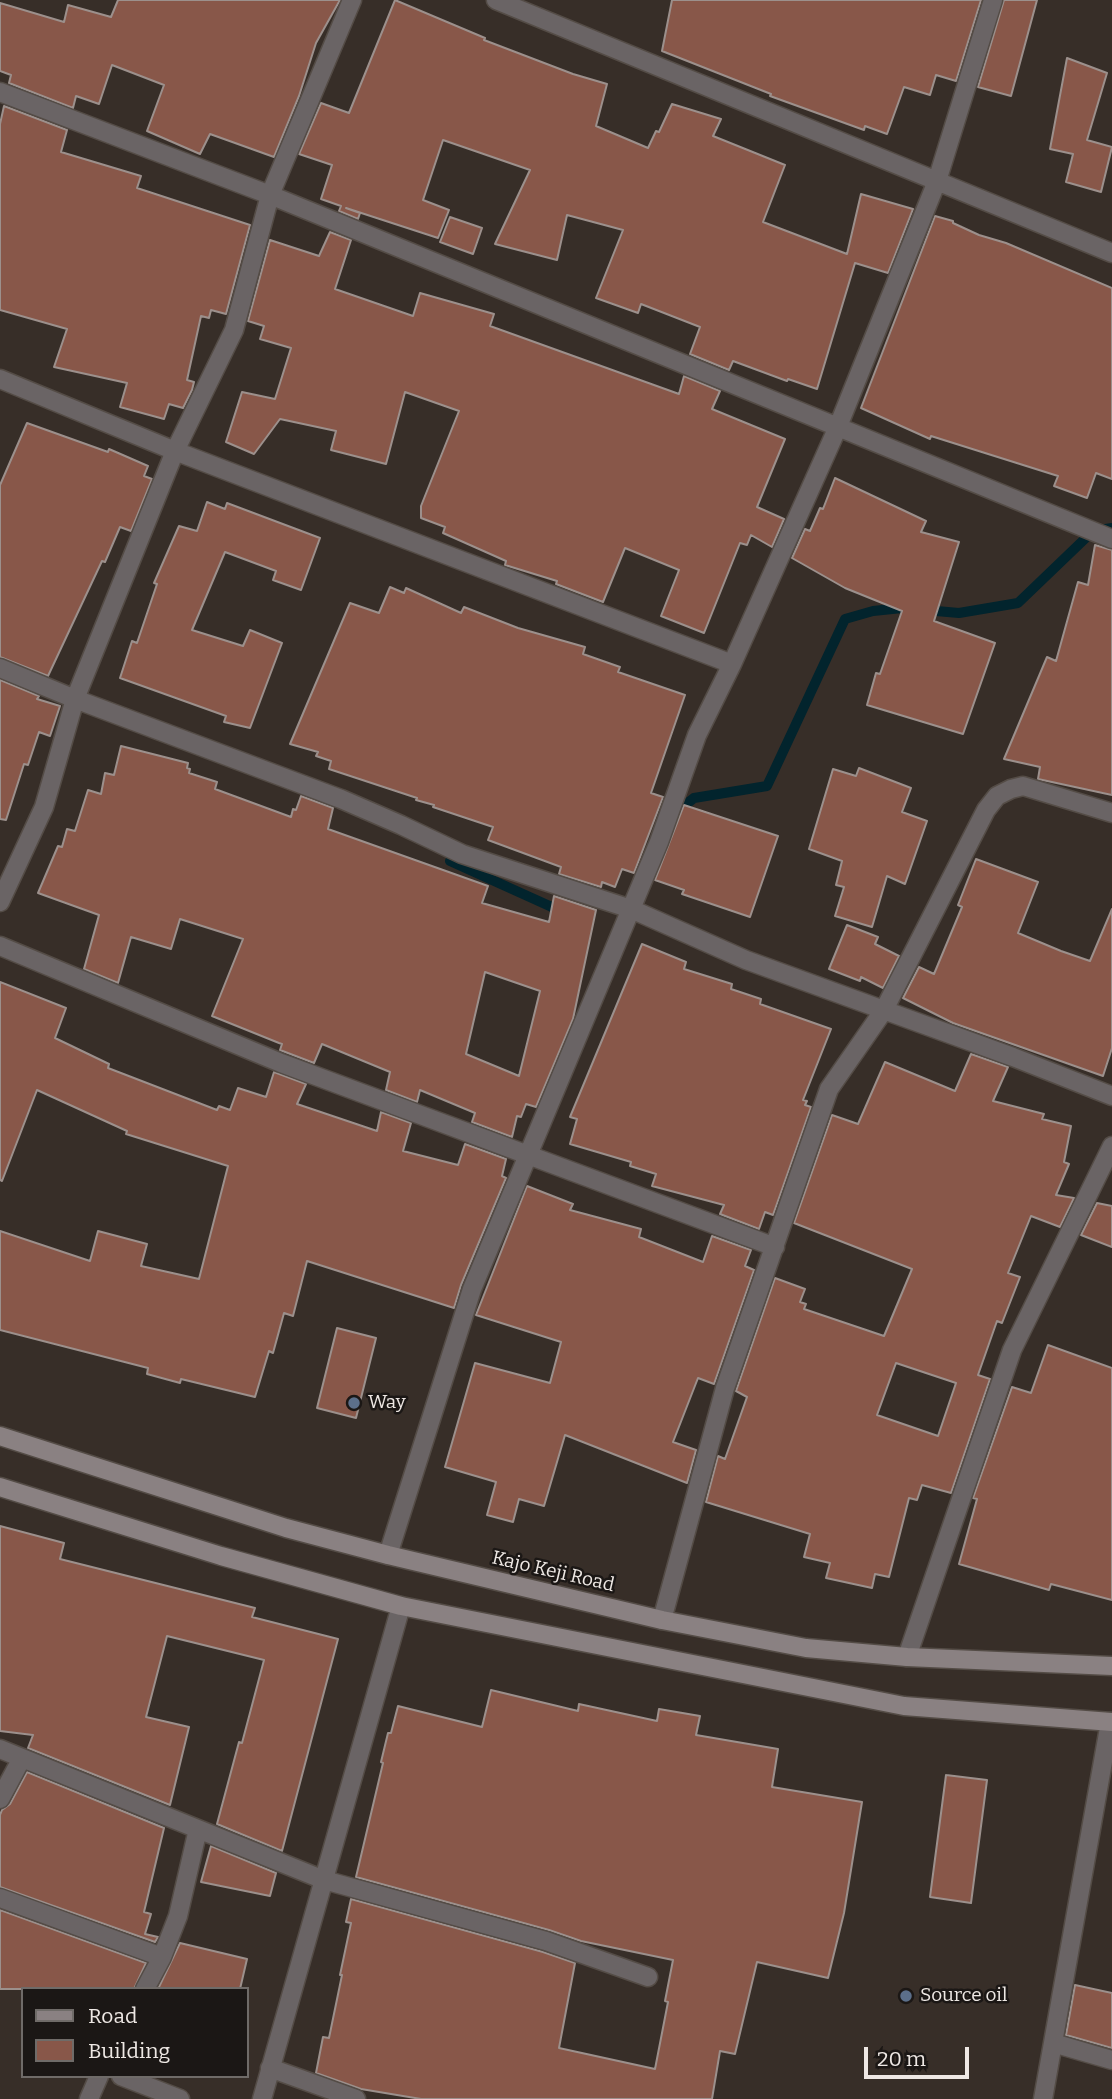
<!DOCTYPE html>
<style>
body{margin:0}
#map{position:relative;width:1112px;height:2099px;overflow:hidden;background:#372e28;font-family:Bitter,serif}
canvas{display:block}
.legend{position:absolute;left:21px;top:1987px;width:228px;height:91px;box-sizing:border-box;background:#1b1715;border:2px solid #6f6b68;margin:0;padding:9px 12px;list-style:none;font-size:21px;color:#eee8e4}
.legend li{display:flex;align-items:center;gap:14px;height:35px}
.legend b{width:35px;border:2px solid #6f6b68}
.scale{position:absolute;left:864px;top:2047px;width:105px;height:32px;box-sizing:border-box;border:4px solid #eee8e4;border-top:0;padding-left:9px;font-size:21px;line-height:24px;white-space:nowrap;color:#eee8e4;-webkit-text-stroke:5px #1b1715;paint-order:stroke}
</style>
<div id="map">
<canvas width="1112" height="2099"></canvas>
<ul class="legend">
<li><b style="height:9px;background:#8a8182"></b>Road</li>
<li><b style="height:19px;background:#885749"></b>Building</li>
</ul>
<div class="scale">20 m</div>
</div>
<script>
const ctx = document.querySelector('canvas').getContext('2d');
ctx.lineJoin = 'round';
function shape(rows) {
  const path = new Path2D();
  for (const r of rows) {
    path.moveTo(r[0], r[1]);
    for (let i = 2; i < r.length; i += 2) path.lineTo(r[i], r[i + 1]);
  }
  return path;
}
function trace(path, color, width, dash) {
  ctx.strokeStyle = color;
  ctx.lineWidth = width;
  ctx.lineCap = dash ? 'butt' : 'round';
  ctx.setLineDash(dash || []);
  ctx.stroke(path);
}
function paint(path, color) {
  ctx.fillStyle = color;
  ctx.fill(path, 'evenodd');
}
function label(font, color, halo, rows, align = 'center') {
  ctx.font = font + ' Bitter,serif';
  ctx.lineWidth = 5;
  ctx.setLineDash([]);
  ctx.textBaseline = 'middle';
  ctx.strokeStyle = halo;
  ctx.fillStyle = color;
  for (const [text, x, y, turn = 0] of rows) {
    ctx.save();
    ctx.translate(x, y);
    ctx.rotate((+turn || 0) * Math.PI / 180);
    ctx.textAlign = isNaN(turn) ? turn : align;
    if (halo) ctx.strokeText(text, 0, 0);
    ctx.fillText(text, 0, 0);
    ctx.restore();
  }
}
trace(shape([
 [670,817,694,798,767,786,845,619,873,611,902,608,959,613,1018,603,1093,531,1112,528],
 [450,861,554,908,566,910]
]), '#02242d', 10);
const building = shape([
 [118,0,340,0,316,43,299,96,274,157,210,134,200,154,147,131,164,85,112,65,99,104,76,96,73,108,9,83,11,75,0,71,0,3,64,22,68,5,111,17,118,0],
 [395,0,485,38,484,40,573,74,607,84,596,126,648,148,656,131,659,132,672,104,721,119,713,136,785,165,763,222,847,254,861,194,913,209,888,273,855,263,817,389,788,379,787,381,733,361,729,370,690,354,700,327,641,304,638,313,596,298,623,230,567,215,557,260,495,244,530,170,443,140,423,200,449,210,438,238,346,208,360,213,358,219,339,211,341,206,321,199,332,165,299,154,321,103,349,113,395,0],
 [672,0,981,0,956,81,936,75,930,95,904,87,887,134,865,126,864,130,770,96,771,94,662,51,672,0],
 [1004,0,1037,0,1011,96,978,87,1004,0],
 [1067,58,1107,73,1087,140,1112,147,1101,192,1066,182,1073,154,1050,149,1067,58],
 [4,106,67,130,61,152,141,176,137,188,250,225,226,314,211,310,209,318,201,316,187,380,194,382,192,390,183,408,169,404,164,419,120,407,127,383,54,367,67,329,0,310,0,124,4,106],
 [935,216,953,221,953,223,979,235,1006,243,1112,288,1112,479,1096,473,1087,498,1054,486,1058,476,931,436,930,439,861,408,935,216],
 [450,217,482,228,473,254,440,242,450,217],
 [330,232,351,240,335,289,413,316,420,293,494,314,490,326,679,394,684,376,720,391,712,409,785,439,757,507,784,519,772,547,751,535,747,545,740,543,704,633,661,616,679,570,625,548,603,602,556,584,557,581,505,565,506,561,443,533,445,527,421,518,421,506,459,411,405,392,386,464,331,450,336,431,280,419,254,454,226,442,242,392,275,399,291,348,260,339,264,326,248,321,270,240,319,256,330,232],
 [27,423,108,452,109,449,148,466,144,476,152,479,131,531,120,527,105,562,102,561,48,676,0,657,0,485,27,423],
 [835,478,926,521,921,532,959,542,934,621,995,643,963,734,867,705,876,673,880,674,902,611,845,588,792,558,805,529,810,531,820,508,823,509,835,478],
 [207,502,225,509,227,503,320,538,301,590,273,580,276,571,225,552,192,630,243,646,250,630,282,643,250,728,224,722,226,716,120,678,132,641,137,643,157,584,154,583,179,526,197,531,207,502],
 [1095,545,1112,550,1112,795,1038,779,1040,767,1004,759,1047,657,1056,661,1078,582,1088,585,1095,545],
 [390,587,404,593,406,588,461,613,464,607,518,628,585,647,583,654,620,667,618,672,685,695,651,793,663,797,634,873,622,869,615,887,602,882,601,887,559,874,561,867,488,840,493,827,433,807,434,805,416,800,417,798,329,769,331,761,316,756,318,752,290,744,350,603,379,613,390,587],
 [0,680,39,696,37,699,60,706,50,736,39,732,28,765,24,764,6,820,0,819,0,680],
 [121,746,188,763,187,768,190,769,189,773,217,782,215,789,291,817,293,809,296,810,301,796,333,808,328,829,488,886,482,903,549,922,554,896,596,910,573,1019,536,1107,526,1104,521,1117,517,1116,512,1137,472,1122,475,1113,420,1090,417,1102,386,1090,390,1072,322,1044,314,1063,280,1050,282,1044,279,1043,212,1016,243,939,180,919,171,949,131,937,118,983,84,969,99,915,38,893,58,846,62,847,67,829,75,831,88,790,101,794,105,773,114,775,121,746],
 [485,972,540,991,519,1076,466,1054,485,972],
 [859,768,911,788,902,812,927,821,905,884,887,876,872,927,835,916,844,887,836,885,842,861,809,849,833,769,856,776,859,768],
 [684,805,778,836,750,917,682,894,684,890,655,880,684,805],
 [976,859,1038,882,1018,933,1061,951,1090,961,1112,909,1112,1048,1103,1076,953,1023,903,998,919,967,934,974,962,907,958,905,976,859],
 [847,925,878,937,875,944,899,956,883,988,861,977,860,981,829,969,847,925],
 [642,944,686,962,684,969,732,984,731,989,761,999,760,1004,831,1029,803,1100,807,1101,805,1105,811,1107,773,1215,765,1212,759,1229,720,1214,724,1205,652,1186,656,1174,630,1166,631,1162,570,1144,577,1119,570,1117,642,944],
 [0,982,66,1008,55,1038,109,1064,108,1068,217,1110,219,1106,230,1110,238,1088,266,1097,274,1072,306,1084,297,1104,377,1131,381,1112,411,1123,403,1151,458,1165,465,1144,506,1159,502,1176,506,1178,461,1285,454,1308,307,1261,293,1316,284,1313,273,1353,269,1351,255,1397,181,1379,180,1383,147,1374,148,1368,0,1330,0,1231,90,1261,98,1231,147,1244,141,1266,199,1279,228,1166,126,1134,127,1131,37,1090,2,1181,0,1180,0,982],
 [971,1054,1008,1067,993,1101,1044,1114,1042,1119,1071,1126,1064,1162,1069,1164,1056,1195,1074,1198,1060,1227,1031,1216,1008,1273,1020,1277,1002,1323,997,1321,978,1375,990,1379,951,1493,922,1485,917,1500,909,1498,889,1577,875,1574,872,1588,826,1578,830,1563,804,1557,810,1534,706,1502,718,1456,725,1459,747,1397,736,1391,775,1278,805,1289,800,1302,806,1304,804,1309,884,1336,912,1269,794,1223,832,1115,858,1124,885,1062,955,1091,971,1054],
 [896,1363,956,1383,938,1436,877,1415,896,1363],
 [527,1186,573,1204,570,1210,641,1229,639,1237,703,1262,712,1236,751,1250,745,1266,754,1270,714,1384,698,1378,673,1442,696,1450,687,1483,565,1435,544,1506,519,1499,513,1522,487,1515,496,1482,445,1467,475,1363,550,1383,561,1342,476,1315,527,1186],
 [1097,1203,1112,1206,1112,1247,1081,1235,1097,1203],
 [337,1328,376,1338,356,1418,317,1408,337,1328],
 [1048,1345,1112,1368,1112,1600,1051,1584,1049,1590,959,1564,977,1499,973,1498,1012,1387,1031,1393,1048,1345],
 [0,1526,64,1543,60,1559,255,1608,252,1617,338,1639,282,1851,217,1824,239,1742,242,1743,264,1660,167,1636,146,1717,189,1727,170,1805,28,1748,33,1735,0,1731,0,1526],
 [491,1690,578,1711,579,1704,657,1721,659,1709,700,1716,696,1735,778,1749,772,1787,862,1802,844,1913,828,1978,757,1962,735,2054,720,2051,712,2099,421,2099,361,2089,316,2073,323,2037,329,2038,342,1975,340,1975,351,1923,346,1922,351,1899,543,1952,575,1963,559,2048,655,2069,668,2002,665,2001,673,1960,581,1941,549,1930,356,1877,383,1763,381,1762,388,1733,391,1733,398,1706,482,1727,491,1690],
 [27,1772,164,1828,144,1912,151,1914,145,1934,158,1937,155,1942,0,1887,0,1815,2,1810,10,1804,27,1772],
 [946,1775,987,1780,971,1903,930,1897,946,1775],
 [211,1846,276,1873,270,1896,201,1882,211,1846],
 [0,1910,146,1963,134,1989,0,1989,0,1910],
 [180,1943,247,1959,240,1989,158,1989,180,1943],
 [1075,1985,1112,1993,1112,2048,1066,2035,1075,1985]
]);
paint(building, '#885749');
trace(building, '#9c908c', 2);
const lane = shape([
 [121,2076,180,2099]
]);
const street = shape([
 [496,0,1112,253],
 [0,92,270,195,1112,539],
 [0,379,175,451,732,664],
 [0,668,75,699,341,799,401,825,462,854,631,909,746,960,1013,1057,1112,1096],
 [0,902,44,807,75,699,175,451,234,330,270,195,352,0],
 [0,946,281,1063,775,1247],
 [388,1555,472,1289,659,842,697,735,732,664,837,429,937,181,993,0],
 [662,1620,725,1388,829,1089,884,1010,986,810,997,796,1011,789,1023,786,1112,813],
 [907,1657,1012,1350,1112,1146],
 [0,1749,324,1880,546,1941,648,1977],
 [0,1799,22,1758],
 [0,1898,162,1957],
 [145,1989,162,1957,178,1916,198,1829],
 [1053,2043,1112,2060],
 [270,2068,356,2099],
 [89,2099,99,2076],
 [262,2099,401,1606],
 [1043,2099,1110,1722]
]);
const secondary = shape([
 [0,1436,286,1528,388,1555,662,1620,806,1648,907,1657,1112,1666],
 [0,1487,221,1556,401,1606,904,1706,1112,1722]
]);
trace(lane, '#544c46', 21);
trace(street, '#544c46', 21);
trace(secondary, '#544c46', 21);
trace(lane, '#6a6465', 18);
trace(street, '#6a6465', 18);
trace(secondary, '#8a8182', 18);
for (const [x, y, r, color] of [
 [354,1403,7,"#5c6f8a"],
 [906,1996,7,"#5c6f8a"]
]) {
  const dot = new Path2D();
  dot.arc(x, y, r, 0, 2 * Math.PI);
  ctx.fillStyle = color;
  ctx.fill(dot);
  trace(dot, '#1b1715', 2.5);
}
label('19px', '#eee8e4', '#1b1715', [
 ["Way",368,1403],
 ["Source oil",920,1996]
], 'left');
label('19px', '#eee8e4', '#1b1715', [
 ["Kajo Keji Road",553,1572,13]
]);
</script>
